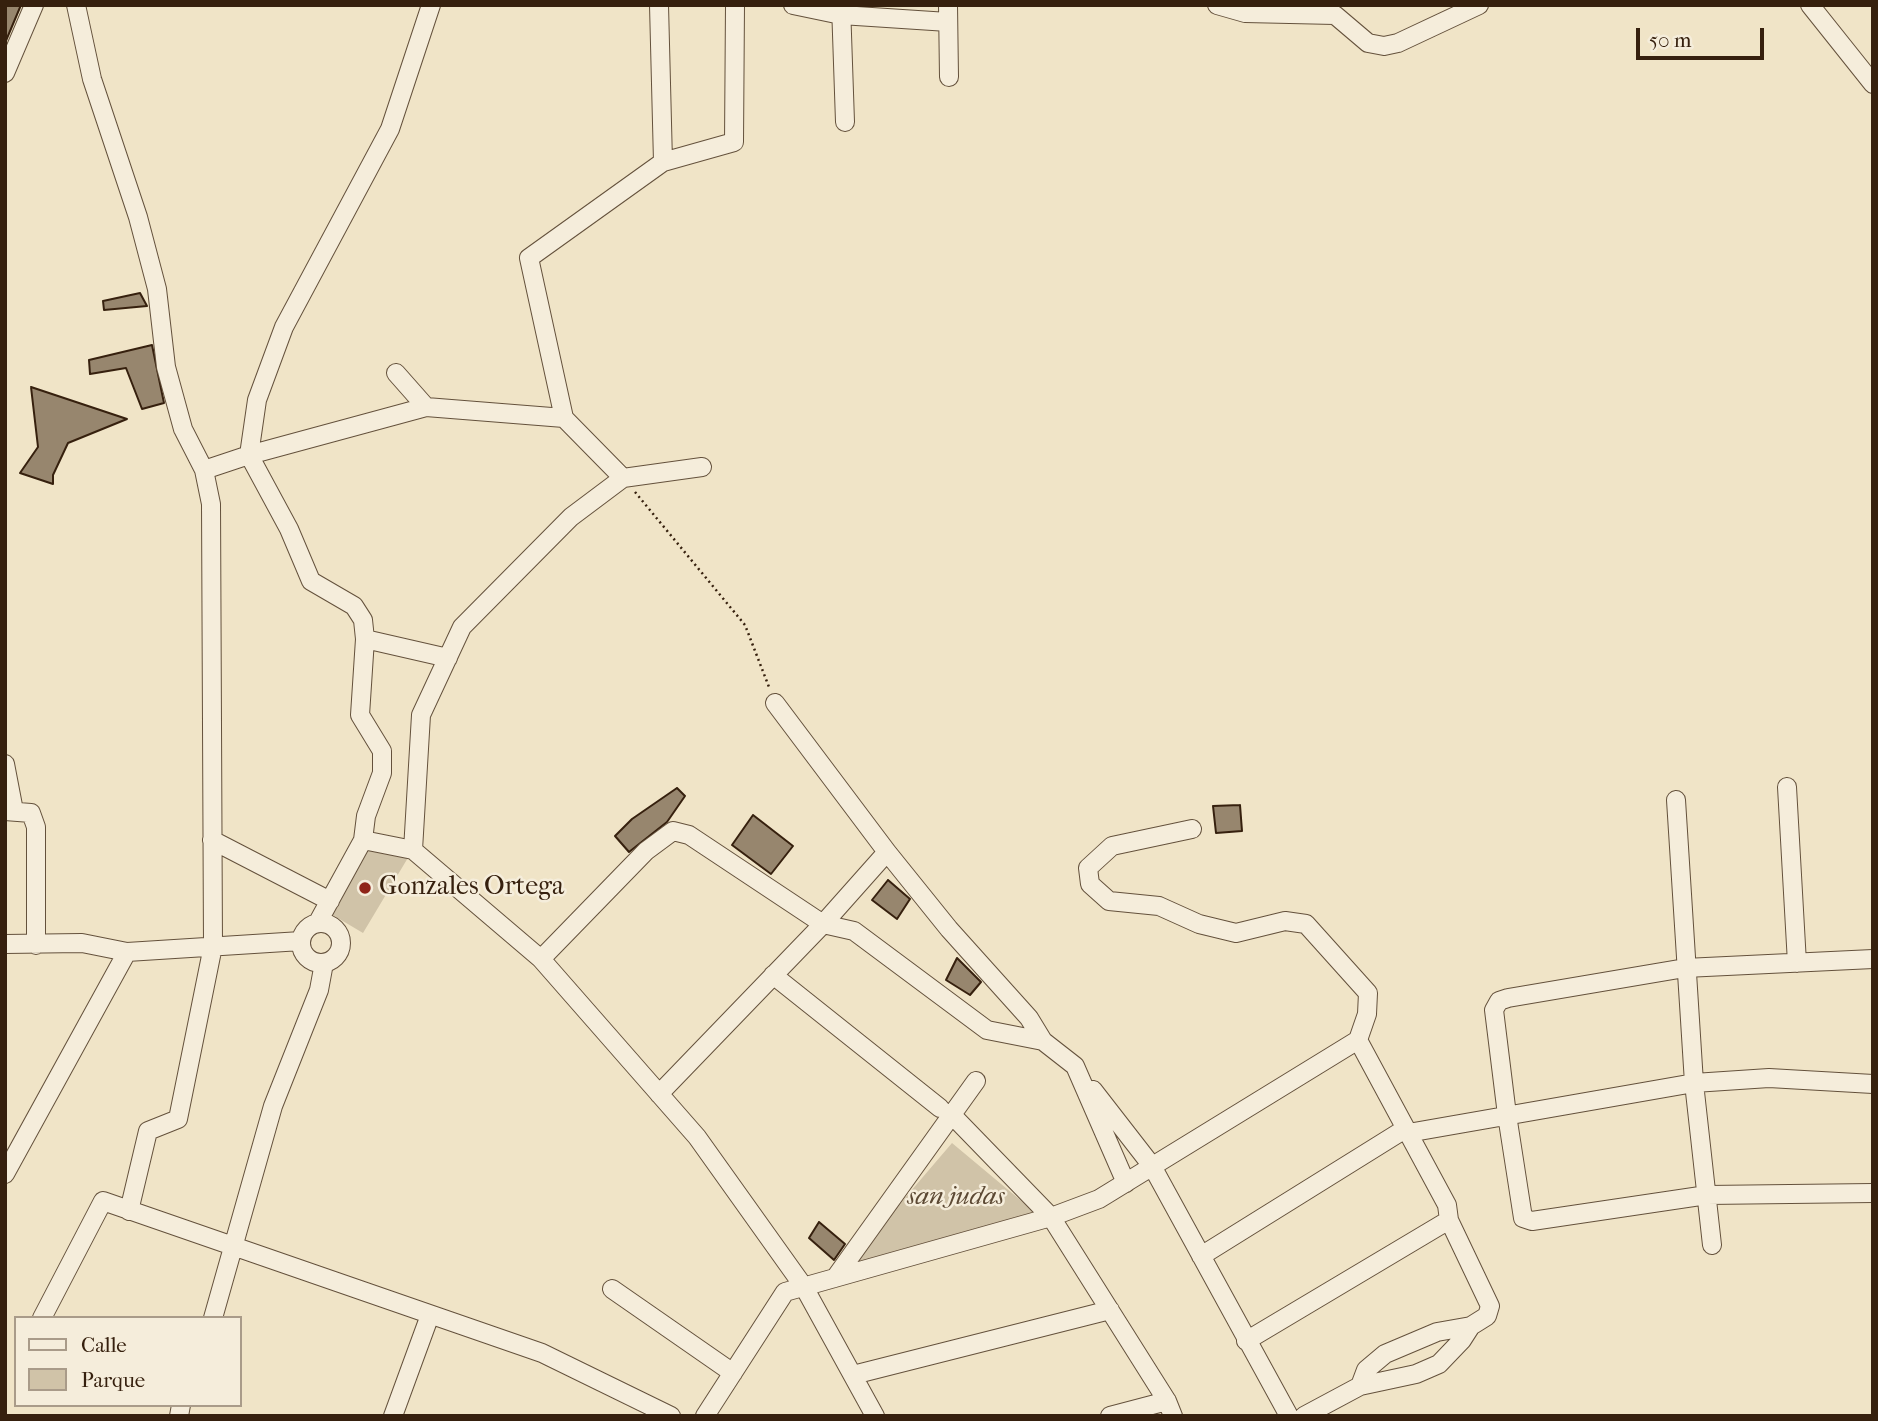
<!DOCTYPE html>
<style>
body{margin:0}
#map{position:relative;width:1878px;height:1421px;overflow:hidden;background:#f0e4c7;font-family:"IM FELL French Canon",serif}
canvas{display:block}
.frame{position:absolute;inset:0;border:7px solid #36200e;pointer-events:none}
.legend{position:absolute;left:14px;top:1316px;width:228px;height:91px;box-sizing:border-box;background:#f5eddb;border:2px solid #a99b89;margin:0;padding:9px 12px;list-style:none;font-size:21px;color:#36200e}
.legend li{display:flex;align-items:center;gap:14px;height:35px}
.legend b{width:35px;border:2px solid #a99b89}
.scale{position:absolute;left:1636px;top:28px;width:128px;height:32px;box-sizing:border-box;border:4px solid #36200e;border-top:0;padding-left:9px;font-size:21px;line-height:24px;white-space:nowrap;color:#36200e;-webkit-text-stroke:5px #f5eddb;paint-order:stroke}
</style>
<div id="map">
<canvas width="1878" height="1421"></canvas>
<div class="frame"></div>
<ul class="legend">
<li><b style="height:9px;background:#f5eddb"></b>Calle</li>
<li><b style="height:19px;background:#d0c3a8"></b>Parque</li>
</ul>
<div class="scale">50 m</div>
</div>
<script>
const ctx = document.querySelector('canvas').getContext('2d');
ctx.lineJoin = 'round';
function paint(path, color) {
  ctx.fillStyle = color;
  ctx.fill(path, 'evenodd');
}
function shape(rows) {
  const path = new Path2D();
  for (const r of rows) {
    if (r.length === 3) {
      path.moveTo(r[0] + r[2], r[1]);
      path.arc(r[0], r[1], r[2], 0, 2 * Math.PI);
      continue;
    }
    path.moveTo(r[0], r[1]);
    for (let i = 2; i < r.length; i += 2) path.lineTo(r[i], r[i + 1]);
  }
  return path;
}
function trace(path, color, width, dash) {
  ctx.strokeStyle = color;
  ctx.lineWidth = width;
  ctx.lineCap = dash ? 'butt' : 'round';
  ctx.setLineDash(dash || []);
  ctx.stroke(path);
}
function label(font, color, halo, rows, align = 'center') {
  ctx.font = font + ' "IM FELL French Canon",serif';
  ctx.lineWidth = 5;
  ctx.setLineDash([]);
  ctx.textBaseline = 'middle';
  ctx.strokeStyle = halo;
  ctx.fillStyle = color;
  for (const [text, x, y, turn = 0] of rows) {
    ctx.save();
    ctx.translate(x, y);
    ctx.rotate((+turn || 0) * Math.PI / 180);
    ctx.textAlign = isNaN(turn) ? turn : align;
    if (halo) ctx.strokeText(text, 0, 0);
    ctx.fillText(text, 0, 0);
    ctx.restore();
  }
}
paint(shape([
 [372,843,412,851,363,933,326,911],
 [952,1143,1037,1214,839,1275]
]), '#d0c3a8');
const building = shape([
 [5,5,21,5,5,43,5,5],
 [140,293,147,306,104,310,103,301,140,293],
 [152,345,164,403,142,409,126,368,90,374,89,360,152,345],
 [31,387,127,419,68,443,53,475,53,484,20,473,38,447,31,387],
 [677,788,685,796,667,822,629,852,615,836,632,819,677,788],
 [1240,805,1242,831,1216,833,1213,806,1240,805],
 [753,815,793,846,771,874,732,845,753,815],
 [888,880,910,899,897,919,872,900,888,880],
 [957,958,981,982,970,995,946,980,957,958],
 [819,1222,845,1244,834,1260,809,1238,819,1222]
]);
paint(building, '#97866e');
trace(building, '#36200e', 2);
const minor = shape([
 [76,5,92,79,138,217,157,289,166,367,183,429,204,470,211,504,213,946,178,1119,148,1131,129,1211],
 [793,5,841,15,948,22],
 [841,5,845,122],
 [948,5,949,77],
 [1217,5,1245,13,1335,15,1368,43,1384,46,1398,43,1479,5],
 [1810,5,1873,84],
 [5,73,34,5],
 [663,162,734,142,735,5],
 [396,373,426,407,249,455,257,400,284,327,390,129,431,5],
 [426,407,564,418],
 [204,470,249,455,289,529,311,581,354,606,363,620,365,639,360,715,382,751,382,773,366,816,363,840,318,922],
 [623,478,564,418,529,258,663,162,659,5],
 [365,639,448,658],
 [775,703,887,852],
 [5,764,14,811],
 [1787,787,1797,963],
 [1676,800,1694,1083,1712,1245],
 [5,811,31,813,36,827,36,945],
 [212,840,330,901],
 [363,840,413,850,541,959,697,1137,804,1287,875,1416],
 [413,850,421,715,462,627,571,517,623,478,702,467],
 [321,943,20],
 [5,944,82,943,127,952,301,941],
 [541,959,646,851,673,831,689,835,823,924,854,931,987,1030,1043,1041],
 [1873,959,1685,968,1508,998,1499,1001,1494,1010,1507,1115,1523,1218,1532,1221,1707,1195,1873,1193],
 [773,975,940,1108],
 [1358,1040,1447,1205,1449,1220,1490,1306,1487,1316,1471,1326,1437,1332,1385,1354,1366,1370,1360,1386],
 [1093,1090,1152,1166,1289,1416],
 [659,1094,823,924,887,852,949,929,1029,1018,1043,1041,1075,1066,1126,1183],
 [952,1115,1051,1217,1167,1401,1173,1416],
 [1408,1133,1694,1083,1769,1078,1873,1084],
 [5,1174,127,952],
 [1201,1256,1405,1129],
 [835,1278,976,1081],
 [612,1289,733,1373],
 [42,1318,103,1201,542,1353,671,1416],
 [213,1318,273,1106,319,990,324,963],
 [1246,1341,1449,1220],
 [853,1375,1110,1310],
 [179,1416,181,1405],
 [393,1416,430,1315],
 [705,1416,785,1292,1051,1217,1099,1199,1358,1040,1367,1014,1368,993,1306,924,1285,921,1236,933,1199,924,1159,906,1109,901,1090,884,1088,868,1112,846,1192,829],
 [1110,1416,1167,1401],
 [1304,1416,1360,1386,1416,1374,1439,1364,1462,1340,1471,1326]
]);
trace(minor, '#64513c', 20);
trace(shape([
 [635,492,745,625,769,687]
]), '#36200e', 2.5, [2, 3.5]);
trace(minor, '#f5eddb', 18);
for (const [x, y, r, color] of [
 [365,888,7,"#8f2418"]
]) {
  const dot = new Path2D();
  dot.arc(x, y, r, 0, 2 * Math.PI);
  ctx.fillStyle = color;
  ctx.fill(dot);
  trace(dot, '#f5eddb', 2.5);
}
label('26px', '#36200e', '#f5eddb', [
 ["Gonzales Ortega",379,888]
], 'left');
label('italic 26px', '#5c4934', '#f5eddb', [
 ["san judas",956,1198]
]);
</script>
